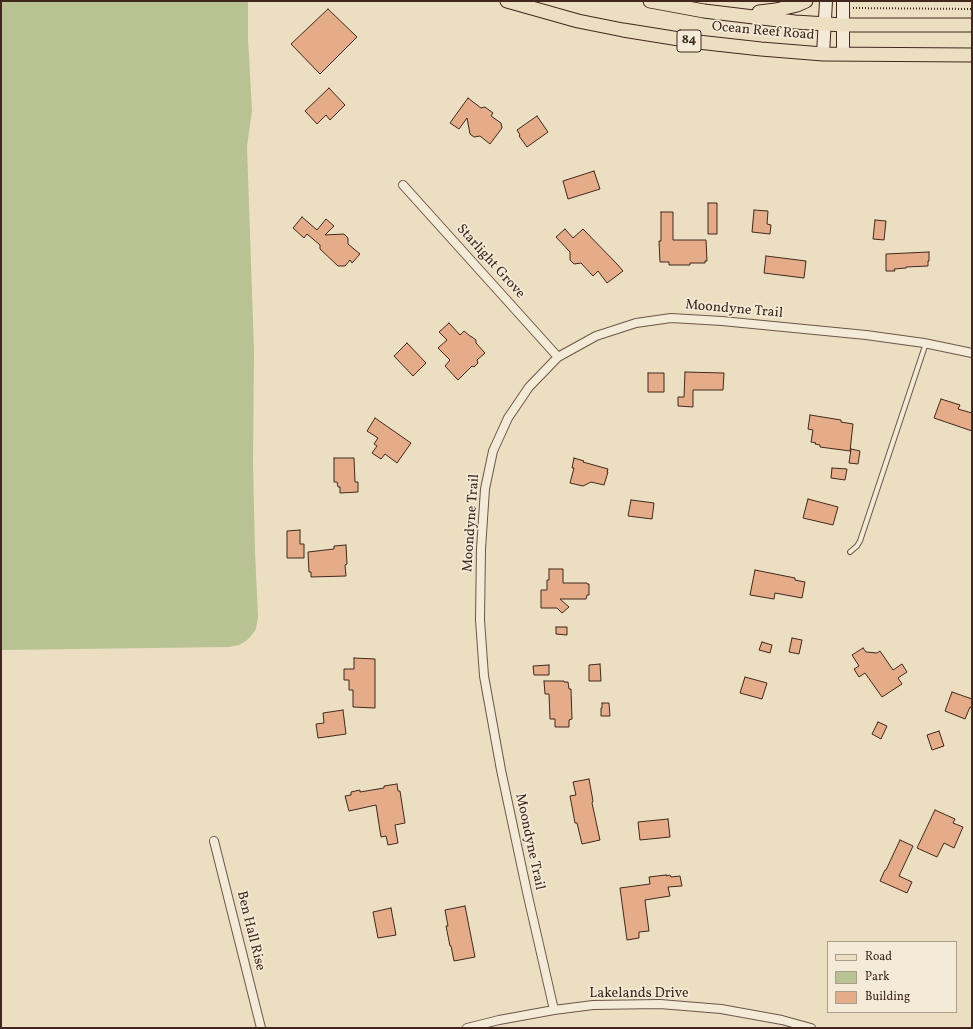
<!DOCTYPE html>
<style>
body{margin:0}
#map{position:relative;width:973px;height:1029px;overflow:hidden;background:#ecdfc1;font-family:Vollkorn,serif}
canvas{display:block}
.frame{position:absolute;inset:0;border:2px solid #41271e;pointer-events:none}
.legend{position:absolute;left:827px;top:941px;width:130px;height:72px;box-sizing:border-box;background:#f3ead7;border:1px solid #ac9c8d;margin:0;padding:5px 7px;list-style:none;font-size:12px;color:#41271e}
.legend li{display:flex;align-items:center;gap:8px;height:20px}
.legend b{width:20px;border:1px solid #ac9c8d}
</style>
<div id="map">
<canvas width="973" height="1029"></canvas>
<div class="frame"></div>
<ul class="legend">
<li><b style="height:5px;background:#ecdfc1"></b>Road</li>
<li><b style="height:11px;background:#b8c293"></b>Park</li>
<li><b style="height:11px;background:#e4ac88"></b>Building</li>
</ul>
</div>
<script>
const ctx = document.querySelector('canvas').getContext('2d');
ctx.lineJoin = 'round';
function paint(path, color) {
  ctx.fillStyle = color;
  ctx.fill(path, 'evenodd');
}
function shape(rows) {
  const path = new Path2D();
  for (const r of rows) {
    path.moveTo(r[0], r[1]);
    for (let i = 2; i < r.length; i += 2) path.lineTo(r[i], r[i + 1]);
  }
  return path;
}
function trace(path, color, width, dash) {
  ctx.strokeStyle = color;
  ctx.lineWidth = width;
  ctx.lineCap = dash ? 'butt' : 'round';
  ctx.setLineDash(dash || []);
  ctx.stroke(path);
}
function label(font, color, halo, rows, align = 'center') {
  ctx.font = font + ' Vollkorn,serif';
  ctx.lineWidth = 3.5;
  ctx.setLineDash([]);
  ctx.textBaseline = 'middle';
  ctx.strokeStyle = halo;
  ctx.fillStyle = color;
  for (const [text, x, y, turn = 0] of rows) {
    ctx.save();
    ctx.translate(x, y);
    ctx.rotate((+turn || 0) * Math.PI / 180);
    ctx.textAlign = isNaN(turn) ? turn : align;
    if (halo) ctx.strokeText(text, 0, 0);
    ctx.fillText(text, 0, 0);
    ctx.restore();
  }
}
paint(shape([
 [1,1,248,1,248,38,252,111,247,146,254,351,253,463,255,551,258,617,256,629,251,636,246,641,239,645,229,647,1,650]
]), '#b8c293');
const building = shape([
 [328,9,357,37,320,74,291,44,328,9],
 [329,88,345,105,330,120,326,115,317,124,305,111,329,88],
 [468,98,481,108,485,107,493,113,491,116,501,123,502,128,490,144,480,136,474,137,470,134,467,118,459,129,450,123,468,98],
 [537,116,548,132,527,147,519,136,520,135,517,130,537,116],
 [594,171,600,189,568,199,563,181,594,171],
 [708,203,717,203,717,234,708,234,708,203],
 [754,210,768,211,767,224,771,225,770,234,752,232,754,210],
 [661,212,673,212,673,240,706,240,707,261,705,261,705,263,690,263,690,265,669,265,669,262,660,262,659,241,661,241,661,212],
 [302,217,317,230,326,219,334,226,325,235,344,234,348,238,348,244,360,254,352,263,350,260,345,266,338,266,320,249,320,245,307,234,304,238,293,228,302,217],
 [875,220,886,221,884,240,873,239,875,220],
 [565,229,573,238,583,229,617,264,623,271,607,283,598,271,593,276,581,263,574,264,570,260,570,252,556,237,565,229],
 [929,252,929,261,928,261,928,266,906,267,906,268,894,269,895,271,886,271,886,254,929,252],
 [766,256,806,261,804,278,764,273,766,256],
 [449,323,460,335,464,331,470,336,472,337,476,340,476,343,485,353,477,360,478,363,474,367,472,366,458,380,445,366,450,360,438,348,447,340,439,332,449,323],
 [407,343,426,363,413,376,394,356,407,343],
 [685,372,724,373,723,390,693,390,693,407,678,406,678,397,684,397,685,372],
 [648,373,664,373,664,392,648,392,648,373],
 [941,399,960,405,958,409,972,413,972,431,934,418,941,399],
 [810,415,841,420,841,422,853,424,850,451,820,447,820,445,815,444,816,443,811,442,813,430,808,429,810,415],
 [375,418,411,443,397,463,385,454,381,459,372,453,377,446,374,444,378,438,367,431,375,418],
 [851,449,860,451,858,464,849,463,851,449],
 [334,458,354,458,355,482,358,482,358,492,340,493,340,487,338,487,337,482,334,482,334,458],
 [574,458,584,461,583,462,608,469,607,472,608,472,604,485,591,482,583,486,570,483,574,468,572,468,574,458],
 [832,468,847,469,845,480,831,478,832,468],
 [808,499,838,507,833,525,803,518,808,499],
 [631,500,654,503,652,519,628,516,631,500],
 [300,530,300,544,304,544,304,558,287,558,287,531,300,530],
 [346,545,347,564,345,565,346,576,311,577,311,572,309,572,308,552,334,549,334,546,346,545],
 [549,569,563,569,563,583,587,583,587,584,589,584,589,595,587,595,586,599,560,599,569,607,562,613,557,608,541,608,541,590,547,590,547,580,549,580,549,569],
 [755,570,795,578,795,580,805,582,802,598,775,593,774,599,750,595,755,570],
 [556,627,567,627,567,635,556,634,556,627],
 [792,638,802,640,799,654,789,652,792,638],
 [762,642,772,645,770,653,759,650,762,642],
 [863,648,866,652,877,653,880,651,893,670,902,664,907,672,898,678,902,684,882,697,865,673,859,677,854,669,859,666,852,655,863,648],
 [354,658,375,659,375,708,353,707,353,690,349,690,349,680,344,680,344,669,354,669,354,658],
 [600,664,601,681,589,681,589,665,600,664],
 [549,665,549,675,534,675,533,666,549,665],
 [745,677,767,683,762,699,740,693,745,677],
 [544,681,564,681,564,682,568,682,569,689,571,689,572,719,569,720,569,727,555,727,555,719,550,719,549,694,545,694,544,681],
 [952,692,972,699,972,708,970,707,965,719,945,711,952,692],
 [602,703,609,703,610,716,601,716,601,708,602,708,602,703],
 [343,710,346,734,318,738,316,724,324,723,323,713,343,710],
 [878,722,887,726,881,739,872,734,878,722],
 [939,731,944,746,932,750,927,735,939,731],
 [589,779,593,801,592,803,600,840,582,844,577,823,575,823,570,796,576,795,573,782,589,779],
 [397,784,398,791,400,791,405,823,395,825,398,843,388,845,386,836,381,837,376,805,349,811,345,796,351,795,351,792,360,790,360,792,384,788,384,786,397,784],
 [935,810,955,819,953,823,963,827,954,848,944,843,937,857,917,848,935,810],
 [668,819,670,837,640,840,638,822,668,819],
 [900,840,913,846,899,876,912,882,907,893,880,881,885,870,886,870,900,840],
 [666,875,666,876,670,875,671,877,680,876,682,886,668,887,670,896,645,900,649,931,639,932,639,938,627,940,620,888,650,884,649,877,666,875],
 [465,906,475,957,454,961,451,946,450,946,446,926,448,926,445,910,465,906],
 [391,908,396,935,378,938,373,912,391,908]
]);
paint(building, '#e4ac88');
trace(building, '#41271e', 1);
const lane = shape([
 [850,552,857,546,860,541,926,343]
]);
const street = shape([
 [403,185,558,357],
 [214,841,261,1028],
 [554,1010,527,892,501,770,484,676,480,620,481,549,485,489,493,451,508,418,529,387,558,357,596,336,636,323,671,318,722,321,866,335,924,343,972,353],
 [467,1028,499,1020,554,1010,593,1005,660,1004,721,1009,782,1020,811,1028]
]);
const secondary = shape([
 [843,1,843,54],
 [823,54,826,1]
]);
const primary = shape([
 [507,1,578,21,623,30,698,42,761,49,823,54,972,55],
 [650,1,704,11,795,22,843,25,972,25],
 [759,12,776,10,797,5,806,1]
]);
trace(lane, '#6c5547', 6);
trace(street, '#6c5547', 10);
trace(secondary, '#41271e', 14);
trace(primary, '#41271e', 15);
trace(shape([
 [853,8,972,9]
]), '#41271e', 2, [1, 2]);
trace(lane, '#f3ead7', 4);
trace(street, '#f3ead7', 8);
trace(secondary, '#f3ead7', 12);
trace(primary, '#ecdfc1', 13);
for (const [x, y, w] of [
 [689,41,24]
]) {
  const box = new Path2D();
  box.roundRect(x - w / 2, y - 11, w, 22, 3);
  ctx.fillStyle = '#f3ead7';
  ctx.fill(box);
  trace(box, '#41271e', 1);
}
label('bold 13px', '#41271e', null, [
 ["84",689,41]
]);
label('14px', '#41271e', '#f3ead7', [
 ["Ocean Reef Road",763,32,5],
 ["Starlight Grove",490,262,48],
 ["Moondyne Trail",734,310,5],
 ["Moondyne Trail",472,523,-86],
 ["Moondyne Trail",529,842,78],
 ["Ben Hall Rise",250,931,76],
 ["Lakelands Drive",639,994]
]);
</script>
